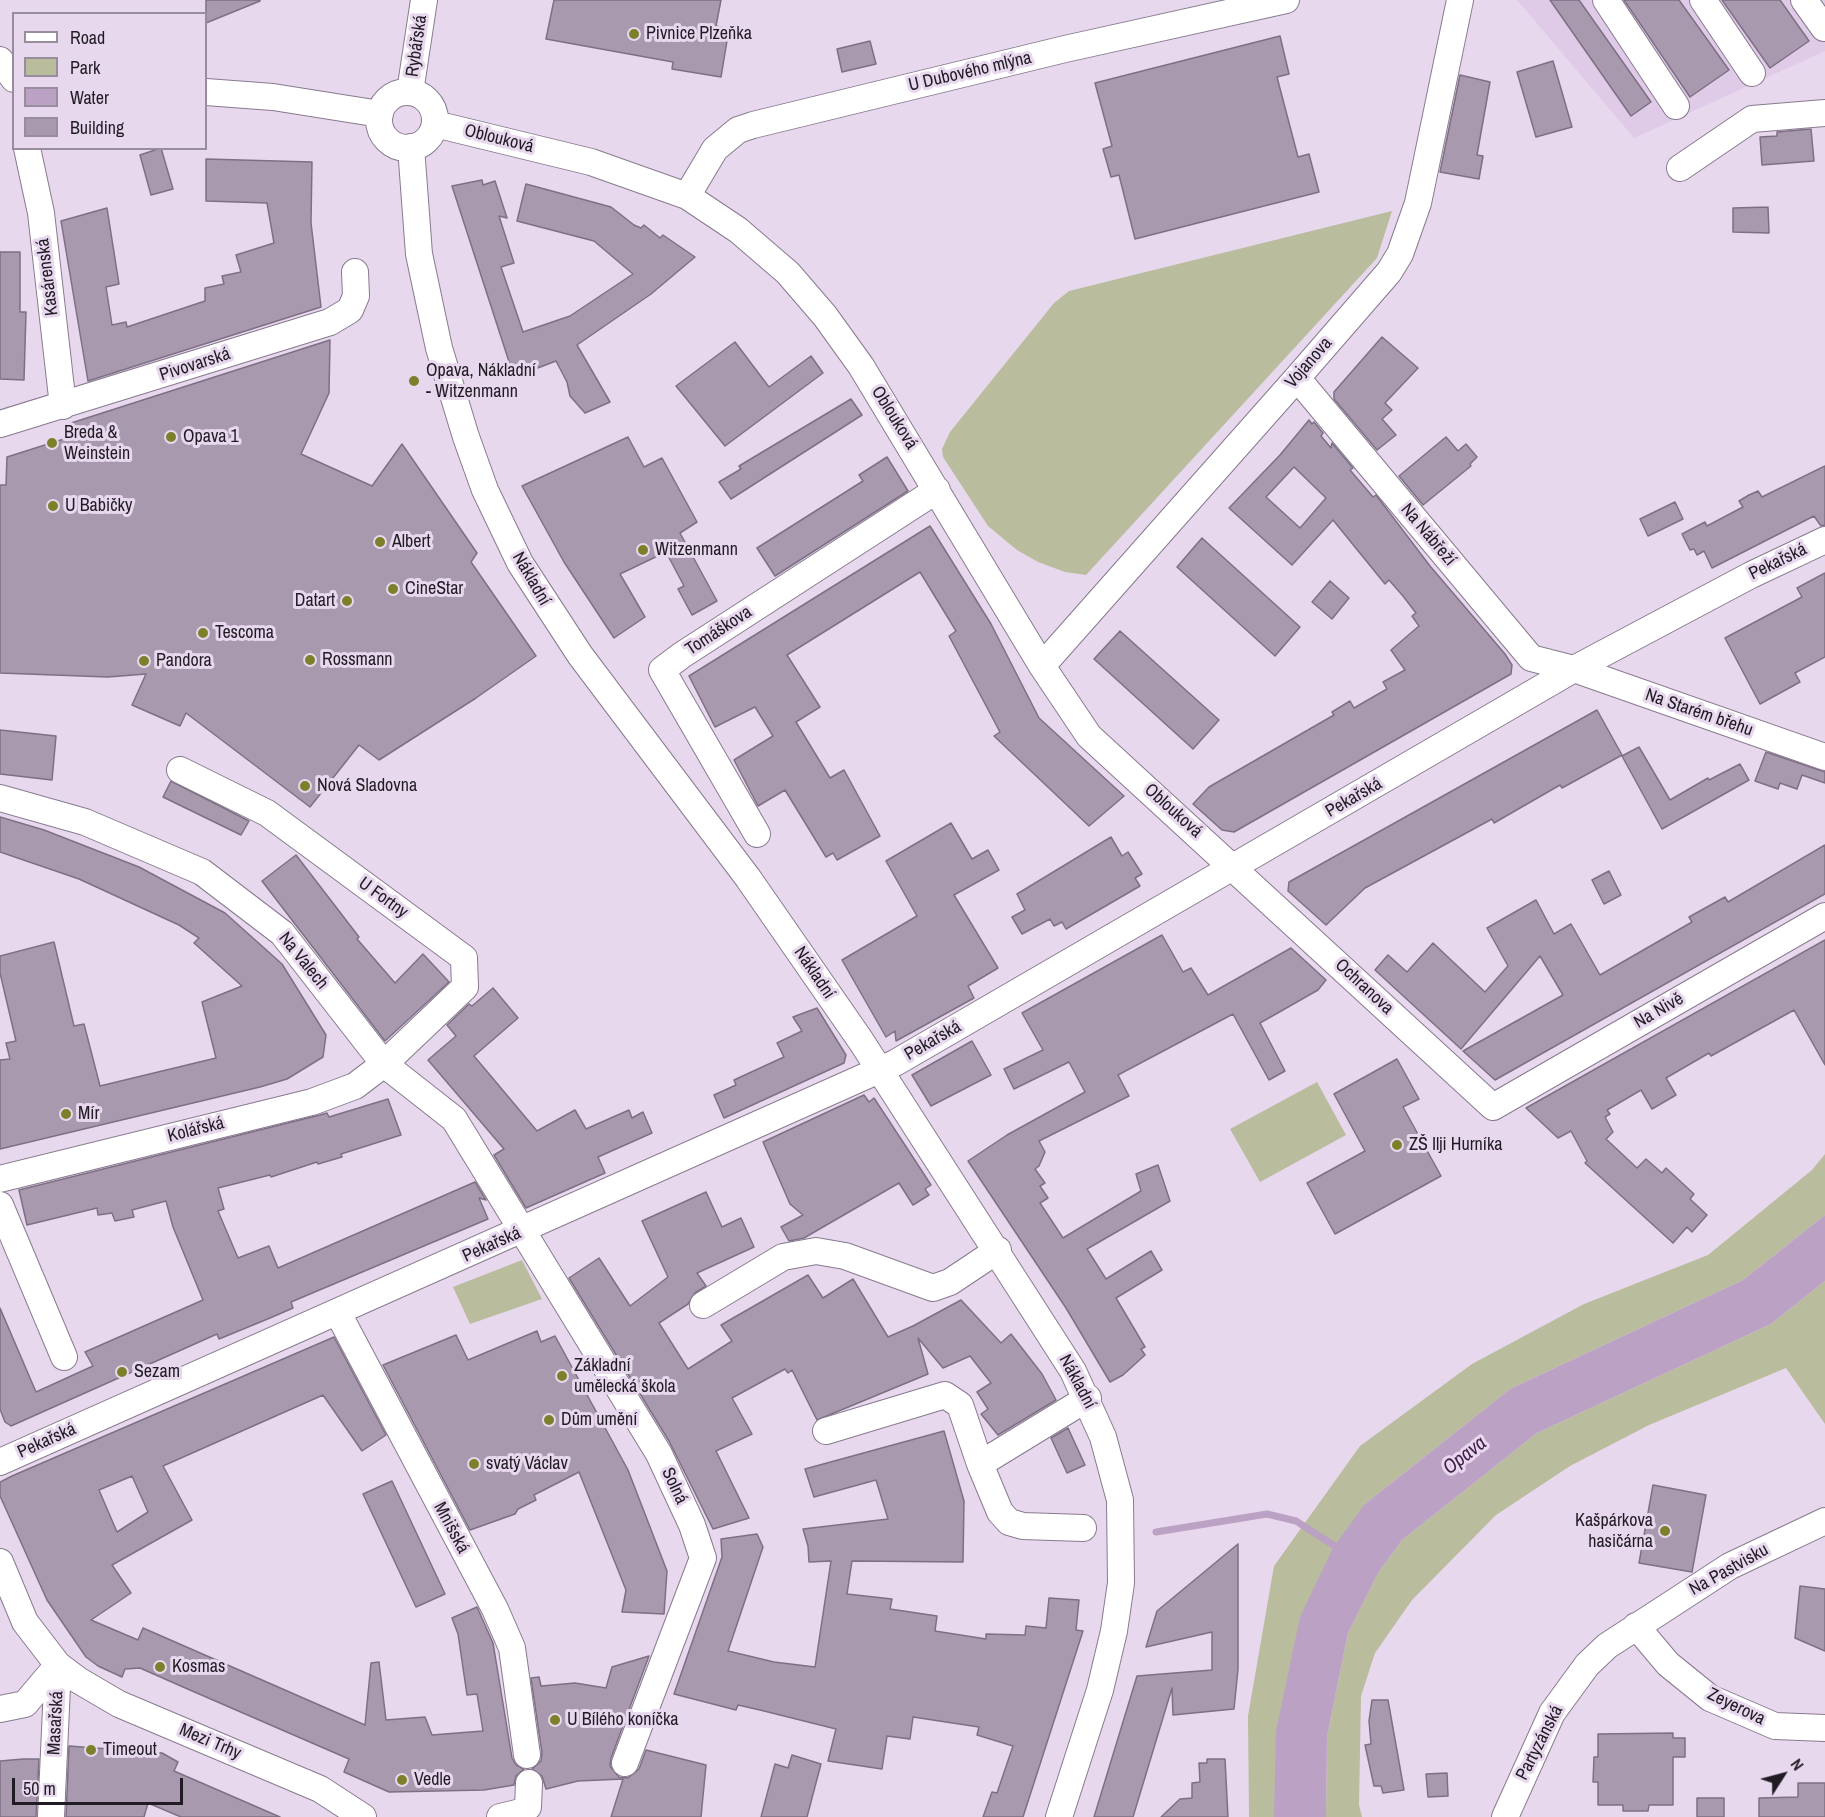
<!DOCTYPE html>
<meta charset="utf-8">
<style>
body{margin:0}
#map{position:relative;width:1825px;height:1817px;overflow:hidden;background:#e8d8ee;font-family:"Archivo Narrow",sans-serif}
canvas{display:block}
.legend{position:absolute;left:12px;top:12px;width:195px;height:138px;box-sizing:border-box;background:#e8d8ee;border:2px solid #988d9d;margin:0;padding:8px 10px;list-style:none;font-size:18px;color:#211c24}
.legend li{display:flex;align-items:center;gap:12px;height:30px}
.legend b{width:30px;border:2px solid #988d9d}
.north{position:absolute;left:1753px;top:1745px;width:60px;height:60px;-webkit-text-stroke:4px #e8d8ee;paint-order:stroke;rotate:54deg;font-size:16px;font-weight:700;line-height:24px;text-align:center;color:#211c24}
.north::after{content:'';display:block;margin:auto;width:21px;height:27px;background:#211c24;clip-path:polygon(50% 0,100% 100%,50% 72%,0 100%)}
.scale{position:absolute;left:12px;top:1778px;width:171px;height:27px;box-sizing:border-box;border:3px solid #211c24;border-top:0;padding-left:8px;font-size:18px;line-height:21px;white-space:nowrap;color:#211c24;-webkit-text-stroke:4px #e8d8ee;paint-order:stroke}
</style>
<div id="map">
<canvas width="1825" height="1817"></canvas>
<ul class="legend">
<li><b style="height:8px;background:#fff"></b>Road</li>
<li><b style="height:16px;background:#b9bc9d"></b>Park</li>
<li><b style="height:16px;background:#bba2c5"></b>Water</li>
<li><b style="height:16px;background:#a899ae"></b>Building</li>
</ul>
<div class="north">N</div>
<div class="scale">50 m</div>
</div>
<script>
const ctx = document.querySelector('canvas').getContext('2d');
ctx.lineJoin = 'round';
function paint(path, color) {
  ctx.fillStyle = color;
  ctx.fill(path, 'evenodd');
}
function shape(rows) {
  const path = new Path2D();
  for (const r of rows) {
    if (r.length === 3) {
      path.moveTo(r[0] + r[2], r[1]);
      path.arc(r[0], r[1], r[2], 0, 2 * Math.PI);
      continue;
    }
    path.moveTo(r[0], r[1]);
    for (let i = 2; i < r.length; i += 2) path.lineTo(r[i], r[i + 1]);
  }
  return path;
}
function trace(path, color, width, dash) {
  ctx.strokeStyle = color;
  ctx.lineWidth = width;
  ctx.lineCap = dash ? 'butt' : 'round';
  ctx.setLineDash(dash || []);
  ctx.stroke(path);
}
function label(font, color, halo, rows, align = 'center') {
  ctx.font = font + ' "Archivo Narrow",sans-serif';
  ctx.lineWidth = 6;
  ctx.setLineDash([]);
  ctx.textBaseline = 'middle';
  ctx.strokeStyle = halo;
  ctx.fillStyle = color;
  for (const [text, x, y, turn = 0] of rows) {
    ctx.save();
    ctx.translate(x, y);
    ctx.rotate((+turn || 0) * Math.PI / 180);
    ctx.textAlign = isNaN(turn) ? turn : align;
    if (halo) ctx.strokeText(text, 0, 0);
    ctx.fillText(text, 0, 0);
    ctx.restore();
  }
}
paint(shape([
 [1517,0,1825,0,1825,51,1634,138]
]), '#dfcae7');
paint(shape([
 [1392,211,1377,258,1086,575,1065,572,1038,562,1017,550,988,526,943,457,942,449,950,432,1054,303,1069,291],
 [1317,1082,1346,1135,1260,1182,1230,1129],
 [1825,1154,1825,1215,1743,1280,1510,1389,1365,1504,1274,1817,1249,1817,1248,1716,1274,1566,1360,1446,1472,1364,1584,1304,1708,1255,1812,1170],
 [522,1260,542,1299,470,1324,453,1287],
 [1825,1281,1825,1424,1786,1368,1649,1425,1570,1466,1496,1515,1412,1600,1375,1653,1361,1696,1359,1805,1362,1817,1326,1817,1327,1737,1348,1633,1378,1573,1402,1540,1537,1433,1771,1324]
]), '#b9bc9d');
paint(shape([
 [1825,1215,1825,1281,1771,1324,1537,1433,1402,1540,1378,1573,1348,1633,1327,1737,1326,1817,1274,1817,1276,1731,1300,1617,1334,1546,1365,1504,1510,1389,1743,1280]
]), '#bba2c5');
trace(shape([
 [1156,1532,1267,1514,1296,1521,1341,1550]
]), '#bba2c5', 7);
const building = shape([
 [206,0,260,0,260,1,206,23,206,0],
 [554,0,721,0,716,26,729,29,721,77,672,69,673,62,546,39,554,0],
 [1550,0,1579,0,1651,102,1631,116,1550,0],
 [1624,0,1679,0,1729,70,1690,97,1624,0],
 [1722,0,1780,0,1809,41,1770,68,1722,0],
 [1280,36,1289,74,1277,77,1298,157,1309,154,1319,192,1135,239,1119,175,1111,177,1103,149,1112,146,1095,83,1280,36],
 [870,41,876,64,842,72,837,49,870,41],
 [1553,61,1572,127,1536,137,1517,72,1553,61],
 [1460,75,1490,82,1477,155,1483,156,1479,179,1440,172,1460,75],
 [1811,129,1814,161,1762,165,1760,137,1777,136,1777,132,1811,129],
 [161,148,173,189,151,195,140,155,161,148],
 [206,159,312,162,311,223,321,307,88,381,61,221,107,208,119,284,106,287,112,325,126,322,127,327,205,301,205,288,224,284,222,276,241,272,236,255,274,243,267,203,206,201,206,159],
 [482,180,483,185,495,181,507,218,499,216,514,263,501,267,523,332,570,316,633,274,594,241,517,221,526,184,611,207,634,225,641,228,644,225,660,238,663,235,695,257,651,294,577,345,610,402,585,413,570,396,567,382,556,361,514,377,452,186,482,180],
 [1768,207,1769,233,1733,232,1733,208,1768,207],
 [0,252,20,252,20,312,26,312,24,380,0,379,0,252],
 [1382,337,1418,368,1385,403,1392,410,1382,419,1396,435,1377,450,1334,399,1334,392,1382,337],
 [330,340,329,393,301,454,372,486,402,444,477,553,471,562,536,656,476,698,379,760,359,745,310,807,186,713,180,726,132,705,146,674,108,677,0,673,0,485,6,485,7,457,67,438,68,424,330,340],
 [735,342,769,387,811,356,823,373,725,446,676,386,735,342],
 [851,399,862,415,731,499,719,482,741,469,739,466,851,399],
 [1309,420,1312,424,1314,422,1323,433,1321,436,1331,448,1332,443,1353,468,1350,470,1373,497,1376,495,1430,566,1505,654,1512,665,1511,674,1234,832,1222,830,1193,804,1209,787,1334,715,1332,712,1350,701,1354,708,1387,689,1383,682,1405,670,1391,650,1419,626,1412,616,1416,613,1403,596,1389,580,1385,584,1333,520,1292,565,1229,508,1280,455,1309,420],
 [1294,467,1326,498,1300,528,1266,497,1294,467],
 [628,437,644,467,662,458,697,522,680,533,717,601,692,615,678,589,684,586,666,552,620,574,645,617,614,638,564,562,522,486,628,437],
 [1446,437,1458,451,1466,444,1477,457,1470,464,1471,466,1423,505,1399,476,1446,437],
 [887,457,908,491,775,576,757,548,863,481,859,475,887,457],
 [1825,466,1825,525,1821,526,1814,516,1712,568,1704,551,1697,555,1694,549,1690,550,1682,534,1705,522,1707,526,1743,507,1739,501,1749,495,1758,491,1762,497,1825,466],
 [1675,502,1683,519,1648,536,1640,519,1675,502],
 [930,526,991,624,1039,718,1124,796,1089,826,994,736,1000,732,949,636,956,631,920,572,787,655,820,707,796,722,830,778,844,770,880,836,837,860,833,853,826,857,785,790,758,806,734,760,773,736,755,707,715,727,689,676,930,526],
 [1202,538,1300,627,1275,656,1177,567,1202,538],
 [1825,573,1825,657,1795,673,1800,682,1760,704,1725,638,1802,597,1797,588,1825,573],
 [1330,581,1349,598,1332,619,1312,602,1330,581],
 [1120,631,1219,720,1193,749,1094,659,1120,631],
 [1597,710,1622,755,1562,788,1560,785,1494,823,1492,819,1365,888,1326,925,1288,891,1289,882,1597,710],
 [0,730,56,736,52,780,0,774,0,730],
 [1639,747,1670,800,1708,778,1709,780,1740,764,1749,780,1662,829,1622,756,1639,747],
 [1766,752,1825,772,1825,783,1802,775,1797,789,1780,783,1778,789,1755,781,1766,752],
 [171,781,249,821,241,835,163,797,171,781],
 [0,817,44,830,139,867,225,913,282,964,326,1035,323,1057,287,1079,260,1087,0,1149,0,1060,10,1059,6,1043,16,1041,0,973,0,956,54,942,74,1026,84,1024,100,1086,216,1058,202,1002,242,986,194,943,199,938,179,925,79,879,0,852,0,817],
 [951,823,972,859,988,850,999,870,954,895,998,968,968,986,974,998,896,1041,895,1031,886,1037,842,960,917,916,886,861,951,823],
 [1111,837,1122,856,1128,852,1142,874,1135,878,1140,886,1066,929,1062,922,1054,926,1050,919,1022,934,1012,917,1025,910,1017,894,1111,837],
 [1825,845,1825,894,1495,1080,1463,1051,1563,995,1540,956,1461,1049,1375,970,1388,955,1407,972,1433,943,1485,992,1508,966,1487,928,1536,900,1554,934,1571,924,1600,975,1692,922,1689,917,1725,897,1728,902,1825,845],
 [296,855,359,937,357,939,395,983,423,954,449,982,385,1041,262,881,296,855],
 [1609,871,1621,895,1604,904,1592,880,1609,871],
 [1162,935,1183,972,1191,968,1208,995,1291,948,1326,980,1318,990,1260,1023,1285,1071,1269,1080,1233,1014,1118,1075,1129,1096,1039,1141,1045,1152,1039,1166,1035,1169,1045,1183,1040,1186,1048,1198,1040,1203,1063,1238,1141,1191,1136,1174,1158,1165,1170,1201,1087,1249,1106,1279,1151,1251,1162,1270,1116,1298,1145,1347,1141,1349,1145,1355,1123,1375,1110,1382,1066,1308,968,1161,1007,1135,1085,1092,1069,1062,1014,1089,1004,1069,1043,1050,1022,1013,1162,935],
 [1825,940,1825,1065,1794,1010,1711,1056,1709,1053,1666,1078,1676,1095,1652,1109,1641,1090,1607,1110,1610,1114,1605,1117,1613,1132,1606,1139,1637,1168,1646,1159,1662,1173,1666,1168,1694,1194,1690,1199,1707,1215,1692,1232,1687,1227,1673,1243,1585,1163,1587,1161,1571,1131,1558,1138,1526,1108,1825,940],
 [493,988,518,1018,474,1056,537,1131,575,1110,586,1129,629,1110,632,1118,643,1112,652,1133,598,1157,605,1173,526,1208,494,1155,504,1149,428,1060,456,1036,447,1025,469,1004,472,1006,493,988],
 [817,1008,846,1055,844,1063,724,1118,714,1095,736,1085,734,1080,784,1057,777,1043,802,1031,793,1017,817,1008],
 [972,1041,991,1075,931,1106,912,1075,972,1041],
 [1397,1059,1419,1099,1403,1107,1441,1176,1335,1234,1307,1183,1365,1151,1334,1094,1397,1059],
 [864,1095,869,1102,874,1098,920,1168,931,1185,925,1189,929,1195,913,1205,899,1183,804,1238,789,1241,781,1227,803,1215,790,1204,763,1142,864,1095],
 [388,1099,401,1135,341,1154,342,1157,318,1164,317,1162,271,1177,270,1175,218,1188,224,1209,218,1211,238,1258,269,1246,278,1268,475,1182,486,1200,479,1198,488,1219,291,1302,293,1308,270,1318,219,1339,217,1334,11,1426,5,1422,0,1409,0,1308,36,1392,93,1366,85,1352,203,1300,173,1227,166,1201,132,1210,134,1217,115,1221,112,1213,98,1215,97,1208,27,1225,19,1190,320,1115,327,1113,329,1117,388,1099],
 [706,1192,722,1227,741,1218,754,1247,697,1273,706,1286,695,1293,688,1304,659,1323,688,1369,732,1341,721,1325,808,1275,823,1298,853,1279,888,1337,913,1326,961,1300,1001,1343,1011,1334,1042,1374,1056,1400,998,1435,981,1414,988,1409,977,1392,991,1383,970,1356,943,1368,918,1338,928,1374,817,1420,792,1370,788,1373,785,1369,732,1398,752,1434,716,1451,749,1518,713,1529,669,1441,569,1278,599,1258,630,1306,668,1277,642,1221,706,1192],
 [537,1331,541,1342,555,1336,628,1470,667,1571,664,1614,622,1612,626,1590,579,1472,534,1495,536,1500,518,1509,515,1514,470,1530,383,1365,456,1335,468,1360,537,1331],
 [334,1337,386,1435,362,1451,323,1395,163,1466,192,1520,112,1565,131,1593,91,1620,138,1640,143,1628,365,1725,371,1663,379,1662,386,1720,425,1717,432,1735,483,1731,477,1694,467,1695,458,1634,452,1618,477,1607,493,1643,512,1758,516,1765,524,1769,516,1776,514,1785,484,1790,389,1792,344,1772,349,1759,183,1687,140,1668,125,1669,122,1677,98,1666,86,1657,47,1600,0,1496,0,1482,12,1476,334,1337],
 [132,1476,148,1512,117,1532,99,1490,132,1476],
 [1068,1428,1085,1465,1067,1473,1051,1438,1068,1428],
 [944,1431,964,1501,963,1562,852,1561,847,1594,892,1599,890,1609,937,1616,935,1631,986,1639,986,1634,1025,1635,1026,1626,1046,1628,1049,1598,1079,1600,1076,1630,1083,1631,1023,1817,983,1817,992,1792,997,1793,1013,1746,977,1735,979,1727,913,1717,910,1739,887,1736,882,1769,828,1761,836,1729,760,1710,738,1705,736,1710,674,1694,722,1557,721,1539,757,1534,763,1547,728,1651,774,1662,815,1667,831,1561,809,1562,808,1546,803,1529,888,1519,876,1480,814,1497,805,1469,944,1431],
 [392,1481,445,1594,416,1607,363,1494,392,1481],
 [1653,1485,1706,1495,1692,1572,1639,1563,1653,1485],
 [1238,1544,1238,1669,1234,1709,1173,1715,1172,1688,1133,1817,1094,1817,1137,1676,1212,1670,1212,1632,1146,1647,1157,1611,1238,1544],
 [1800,1586,1825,1589,1825,1651,1795,1638,1800,1586],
 [649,1656,611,1758,610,1766,619,1777,628,1778,639,1769,646,1750,706,1765,701,1817,611,1817,623,1779,578,1781,546,1789,542,1776,532,1769,541,1761,542,1753,531,1678,539,1677,541,1686,575,1683,606,1688,612,1667,649,1656],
 [1372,1700,1388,1700,1404,1790,1383,1793,1381,1786,1374,1786,1365,1745,1371,1744,1369,1721,1372,1700],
 [1673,1733,1673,1738,1685,1738,1685,1757,1673,1757,1673,1805,1649,1805,1648,1811,1623,1811,1623,1805,1598,1805,1598,1782,1593,1782,1594,1757,1598,1757,1598,1734,1673,1733],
 [69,1746,162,1753,178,1762,174,1771,280,1817,181,1817,148,1803,144,1817,66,1817,69,1746],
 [792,1755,821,1764,807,1817,761,1817,775,1764,788,1768,792,1755],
 [23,1759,39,1759,36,1817,0,1817,0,1761,23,1759],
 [1207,1759,1225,1759,1228,1817,1161,1817,1180,1799,1192,1798,1192,1783,1200,1782,1199,1763,1207,1763,1207,1759],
 [1447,1773,1448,1796,1428,1797,1426,1774,1447,1773],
 [1798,1783,1825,1783,1825,1817,1759,1817,1759,1798,1798,1797,1798,1783],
 [1697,1798,1724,1798,1724,1817,1697,1817,1697,1798]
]);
paint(building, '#a899ae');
trace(building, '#7e7084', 1.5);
const minor = shape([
 [1606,0,1676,106],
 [1703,0,1752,73],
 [1804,0,1824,28],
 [0,60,14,79],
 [206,92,273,97,380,114],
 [410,92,424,0],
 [407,120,28],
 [435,124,591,162,687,196,738,230,788,273,825,316,861,366,1042,666,1089,736,1493,1107,1825,916],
 [411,147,419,254,439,348,466,437,485,490,520,563,580,655,748,878,861,1041,1073,1371,1103,1437,1120,1500,1121,1583,1114,1631,1100,1690,1059,1817],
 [27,148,41,213,63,406],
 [1680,168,1752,119,1825,113],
 [687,196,715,149,738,130,753,125,1065,49,1286,0],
 [1297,378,1531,658,1574,669,1825,757],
 [0,424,330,322,350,310,356,296,355,272],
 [1042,666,1297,378,1389,272,1400,254,1418,203,1460,0],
 [0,798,85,822,202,872,282,933,384,1064,454,1119,659,1454,692,1525,703,1558,625,1763],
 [757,834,662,670,682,655,937,490],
 [0,1179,312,1102,355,1086,384,1064,465,987,464,958,267,813,180,770],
 [0,1205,64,1357],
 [703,1305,783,1257,816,1251,845,1256,933,1288,950,1282,998,1250],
 [338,1313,495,1609,512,1648,527,1755],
 [826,1431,945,1395,960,1405,980,1464,1088,1398],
 [0,1462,895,1063,1574,669,1751,575,1825,540],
 [980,1464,1000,1512,1009,1522,1023,1526,1083,1528],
 [0,1562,25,1622,58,1665,78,1680,119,1704,320,1789,363,1817],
 [1636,1626,1668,1664,1710,1698,1775,1726,1825,1728],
 [0,1709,25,1704,58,1665],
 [51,1817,58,1665],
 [500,1817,521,1812,528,1807,529,1783],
 [1505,1817,1552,1713,1587,1665,1607,1646,1730,1566,1825,1521]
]);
trace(minor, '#887a8e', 28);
trace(minor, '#fff', 26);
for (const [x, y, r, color] of [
 [634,34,6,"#7c802a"],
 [414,381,6,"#7c802a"],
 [171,437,6,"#7c802a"],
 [52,443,6,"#7c802a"],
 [53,506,6,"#7c802a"],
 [380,542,6,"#7c802a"],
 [643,550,6,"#7c802a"],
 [393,589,6,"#7c802a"],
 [347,601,6,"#7c802a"],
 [203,633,6,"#7c802a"],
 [310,660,6,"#7c802a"],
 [144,661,6,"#7c802a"],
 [305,786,6,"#7c802a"],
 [66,1114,6,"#7c802a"],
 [1397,1145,6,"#7c802a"],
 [122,1372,6,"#7c802a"],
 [562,1376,6,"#7c802a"],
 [549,1420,6,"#7c802a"],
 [474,1464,6,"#7c802a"],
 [1665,1531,6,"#7c802a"],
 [160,1667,6,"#7c802a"],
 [555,1720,6,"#7c802a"],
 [91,1750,6,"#7c802a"],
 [402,1780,6,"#7c802a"]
]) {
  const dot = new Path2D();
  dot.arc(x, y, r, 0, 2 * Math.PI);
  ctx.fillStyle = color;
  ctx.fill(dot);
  trace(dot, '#e8d8ee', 2);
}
label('18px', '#211c24', '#e8d8ee', [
 ["Pivnice Plzeňka",646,34],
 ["Opava, Nákladní",426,371],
 ["- Witzenmann",426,392],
 ["Breda &",64,433],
 ["Weinstein",64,454],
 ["Opava 1",183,437],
 ["U Babičky",65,506],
 ["Albert",392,542],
 ["Witzenmann",655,550],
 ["CineStar",405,589],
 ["Datart",335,601,"right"],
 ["Tescoma",215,633],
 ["Rossmann",322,660],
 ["Pandora",156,661],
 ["Nová Sladovna",317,786],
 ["Mír",78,1114],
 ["ZŠ Ilji Hurníka",1409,1145],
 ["Základní",574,1366],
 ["umělecká škola",574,1387],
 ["Sezam",134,1372],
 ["Dům umění",561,1420],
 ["svatý Václav",486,1464],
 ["Kašpárkova",1653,1521,"right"],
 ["hasičárna",1653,1542,"right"],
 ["Kosmas",172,1667],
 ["U Bílého koníčka",567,1720],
 ["Timeout",103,1750],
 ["Vedle",414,1780]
], 'left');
label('18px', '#211c24', '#e8d8ee', [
 ["Rybářská",417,46,-82],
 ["U Dubového mlýna",970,72,-13],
 ["Oblouková",499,139,14],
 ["Kasárenská",48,277,-97],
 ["Vojanova",1309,363,-49],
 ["Pivovarská",195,365,-18],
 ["Oblouková",894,418,58],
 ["Na Nábřeží",1428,535,50],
 ["Pekařská",1778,562,-26],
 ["Nákladní",531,579,60],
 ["Tomáškova",719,631,-33],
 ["Na Starém břehu",1699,713,19],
 ["Pekařská",1354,798,-30],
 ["Oblouková",1173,811,42],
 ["U Fortny",383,898,36],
 ["Na Valech",303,961,51],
 ["Nákladní",814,973,56],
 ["Ochranova",1364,987,43],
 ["Na Nivě",1659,1011,-30],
 ["Pekařská",933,1041,-30],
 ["Kolářská",196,1130,-14],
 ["Pekařská",492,1245,-24],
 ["Nákladní",1077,1382,62],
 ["Pekařská",47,1441,-24],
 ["Solná",674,1486,65],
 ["Mnišská",451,1528,62],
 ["Na Pastvisku",1729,1570,-29],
 ["Zeyerova",1736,1707,26],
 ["Masařská",56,1723,-87],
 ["Mezi Trhy",210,1742,23],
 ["Partyzánská",1540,1743,-63]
]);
label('italic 20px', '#3f1e4b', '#e8d8ee', [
 ["Opava",1465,1456,-38]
]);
</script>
